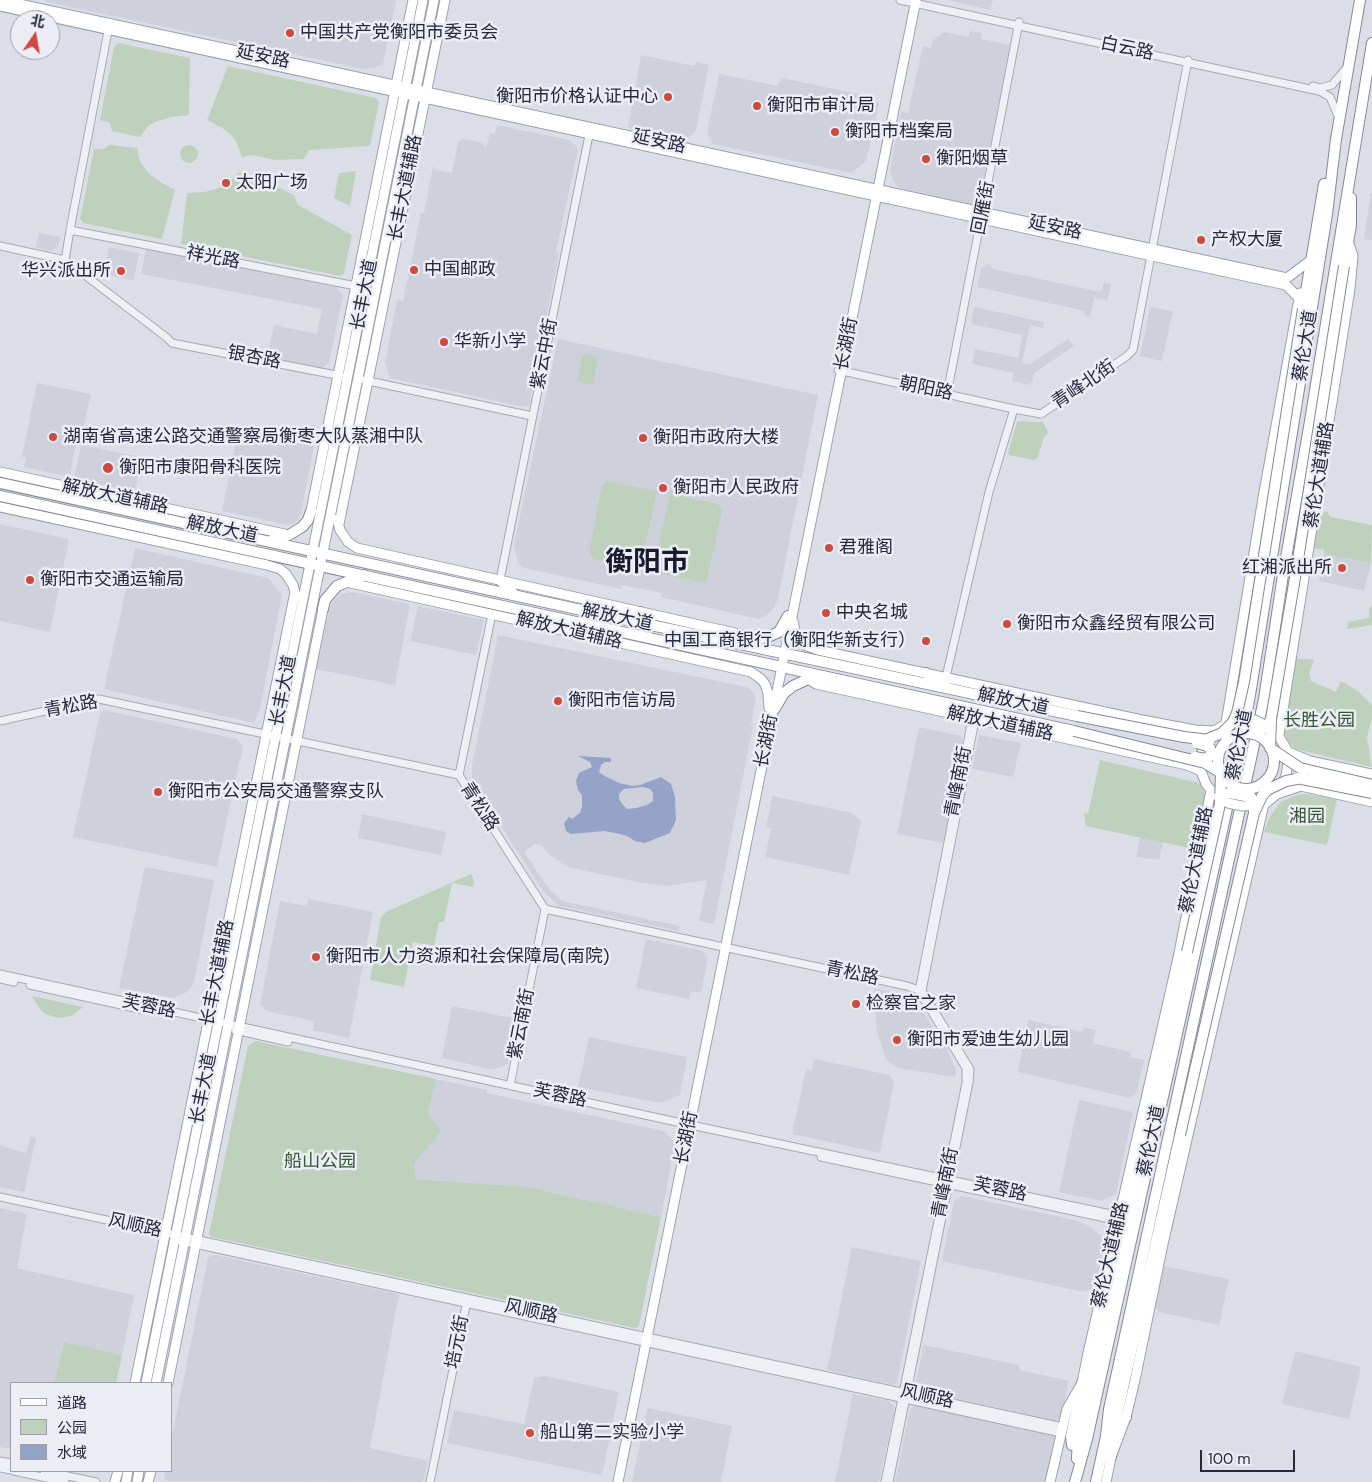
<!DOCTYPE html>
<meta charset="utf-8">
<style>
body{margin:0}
#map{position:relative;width:1372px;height:1482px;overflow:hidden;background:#dcdee7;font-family:"DM Sans","Noto Sans SC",sans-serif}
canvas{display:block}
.legend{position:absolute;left:10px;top:1382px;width:162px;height:90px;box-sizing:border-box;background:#ecedf5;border:1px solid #9d9fab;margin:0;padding:6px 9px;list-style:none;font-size:15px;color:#26293d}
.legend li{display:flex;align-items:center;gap:10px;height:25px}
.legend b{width:25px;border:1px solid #9d9fab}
.north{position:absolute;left:10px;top:10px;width:50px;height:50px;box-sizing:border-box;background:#ecedf5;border:1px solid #9d9fab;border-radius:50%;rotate:12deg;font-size:14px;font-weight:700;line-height:20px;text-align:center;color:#26293d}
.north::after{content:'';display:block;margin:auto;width:18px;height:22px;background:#cf4a3e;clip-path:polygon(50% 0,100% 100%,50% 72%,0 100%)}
.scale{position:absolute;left:1200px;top:1450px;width:95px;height:22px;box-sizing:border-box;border:2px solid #26293d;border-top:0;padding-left:6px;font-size:15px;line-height:18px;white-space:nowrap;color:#26293d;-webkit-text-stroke:4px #ecedf5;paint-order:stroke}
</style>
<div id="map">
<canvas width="1372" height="1482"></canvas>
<ul class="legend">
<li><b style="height:6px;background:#fff"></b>道路</li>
<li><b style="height:14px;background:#bed1bd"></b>公园</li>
<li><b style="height:14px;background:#96a3c8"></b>水域</li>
</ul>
<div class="north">北</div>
<div class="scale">100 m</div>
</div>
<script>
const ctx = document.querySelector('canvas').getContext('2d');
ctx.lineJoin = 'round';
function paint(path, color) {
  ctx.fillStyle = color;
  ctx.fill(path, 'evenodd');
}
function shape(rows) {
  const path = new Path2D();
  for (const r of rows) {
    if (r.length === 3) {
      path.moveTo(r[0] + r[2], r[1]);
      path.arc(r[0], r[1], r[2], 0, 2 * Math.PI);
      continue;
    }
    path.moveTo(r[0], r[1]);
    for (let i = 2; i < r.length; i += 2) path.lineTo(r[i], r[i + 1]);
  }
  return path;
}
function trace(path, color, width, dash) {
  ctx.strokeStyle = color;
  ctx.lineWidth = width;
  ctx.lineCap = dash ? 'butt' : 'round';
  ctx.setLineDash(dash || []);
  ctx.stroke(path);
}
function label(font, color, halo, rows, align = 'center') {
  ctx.font = font + ' "DM Sans","Noto Sans SC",sans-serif';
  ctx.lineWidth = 5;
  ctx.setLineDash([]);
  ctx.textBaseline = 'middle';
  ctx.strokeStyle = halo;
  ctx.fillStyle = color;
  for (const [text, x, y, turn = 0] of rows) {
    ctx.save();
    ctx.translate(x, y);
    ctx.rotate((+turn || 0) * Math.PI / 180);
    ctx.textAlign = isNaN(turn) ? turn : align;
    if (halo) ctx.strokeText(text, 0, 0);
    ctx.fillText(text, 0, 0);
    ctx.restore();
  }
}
paint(shape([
 [46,0,396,0,383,64,375,68,363,69,46,2],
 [948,0,993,0,990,10],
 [970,31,982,33,981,39,1010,45,979,202,976,205,906,190,898,187,893,180,890,171,901,112,908,113,923,46,931,48,933,40,945,32,968,37],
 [641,55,694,66,696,62,709,65,696,131,691,136,682,139,628,128],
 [719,74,778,86,780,80,782,78,873,97,872,101,879,103,866,161,851,173,713,144,708,135,708,127],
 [497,125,569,140,576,146,578,150,556,252,559,253,529,406,524,407,390,378,385,363,397,300,403,301,421,213,424,213,433,166,436,170,452,173,458,142,462,139,484,143,483,146,486,147,490,133,495,134],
 [1371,193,1372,193,1372,240,1364,239],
 [39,233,61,237,57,248,51,251,36,248],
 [109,247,139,253,134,280,104,275],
 [146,249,336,287,343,296,329,363,322,368,316,368,267,358,274,325,317,334,322,309,141,274],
 [988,264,993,269,1101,292,1104,283,1111,284,1108,300,1094,298,1090,317,1085,316,1085,311,977,287,981,269],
 [974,307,1044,322,1043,328,1030,325,1022,363,1030,364,1068,339,1074,346,1034,373,1032,382,1029,385,1012,381,1014,373,972,364,975,349,1018,358,1022,335,971,324],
 [1150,307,1173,311,1162,361,1140,356],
 [558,339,818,395,778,599,774,608,766,616,759,619,661,597,662,593,622,585,621,589,524,568,518,563,514,544],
 [37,383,91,394,85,421,74,453,70,477,24,467,26,458,22,457],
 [238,431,314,446,301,514,296,522,292,524,288,525,222,511],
 [81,445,142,457,136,487,131,491,74,479],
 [0,524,69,539,50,632,0,621],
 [135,548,268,578,282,595,260,709,254,723,104,689],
 [1324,554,1371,563,1364,591,1319,581],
 [352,592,410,604,395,685,316,669,328,613,333,601,339,596,344,593],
 [418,606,484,620,476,655,410,641],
 [498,635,746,687,754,693,756,698,751,725,753,726,714,924,699,921,707,880,667,886,642,883,568,867,551,856,541,845,535,844,524,852,548,888,562,901,680,926,678,931,559,906,543,891,476,788,472,780,472,765],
 [104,710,237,739,243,746,217,867,73,837,100,713],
 [919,727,961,736,963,739,944,843,897,834],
 [979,735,1021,743,1013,777,972,769],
 [772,796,852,813,861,821,849,875,765,857,771,828,766,827],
 [362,814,446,832,441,855,358,838],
 [1140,837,1163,842,1159,860,1136,857],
 [145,867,214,880,194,983,189,991,174,998,119,988],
 [308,899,373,912,349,1038,313,1030,314,1021,267,1011,260,1005,280,901,306,906],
 [646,939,703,951,708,957,701,993,691,991,689,999,636,988],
 [874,988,910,996,916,1001,947,1049,956,1070,955,1077,897,1068,886,1059,877,1032],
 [452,1006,517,1019,508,1064,494,1070,442,1058],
 [1028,1020,1082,1032,1084,1027,1095,1030,1093,1043,1131,1052,1130,1057,1144,1060,1137,1091,1130,1098,1018,1072],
 [589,1037,687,1057,680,1095,660,1103,578,1087],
 [814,1059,890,1075,894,1082,880,1153,792,1134,806,1069,812,1070],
 [436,1079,487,1090,487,1093,664,1131,673,1141,675,1145,661,1217,528,1187,416,1179,414,1164,440,1131,428,1114],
 [1079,1100,1133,1112,1116,1194,1101,1201,1059,1192],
 [30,1137,36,1138,24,1192,0,1187,0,1145,26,1153],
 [962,1196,1079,1221,1090,1227,1103,1237,1105,1242,1095,1287,1084,1292,942,1261,954,1201],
 [0,1208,27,1214,17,1268,134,1295,122,1355,64,1342,54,1383,11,1383,11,1449,0,1447],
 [852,1247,921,1261,897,1382,893,1385,827,1370],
 [215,1255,399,1294,370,1448,428,1461,423,1482,166,1481,164,1478,165,1471,171,1471,171,1441,208,1257],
 [1164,1266,1229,1279,1219,1325,1159,1312,1155,1307],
 [924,1345,1019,1365,1019,1370,1069,1381,1060,1419,1056,1421,918,1390,915,1385],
 [1295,1351,1361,1367,1349,1419,1282,1404],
 [545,1376,619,1392,602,1475,447,1443,454,1410,524,1424,534,1378],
 [853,1394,889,1401,895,1408,879,1482,835,1482],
 [914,1405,1054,1435,1055,1439,1045,1482,895,1482,910,1409],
 [648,1408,732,1426,721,1482,632,1482]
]), '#ced0dc');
paint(shape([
 [118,43,190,58,189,115,171,117,155,122,148,126,140,137,112,131,110,123,100,120,114,47],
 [228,66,376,98,379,102,370,146,309,150,304,159,275,160,253,155,242,157,236,141,230,134,224,129,207,120],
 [189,154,9],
 [109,145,137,148,140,162,149,174,162,183,175,190,162,239,83,223,80,219,94,149,104,149],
 [356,171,350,206,334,198,339,173],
 [239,172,250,179,269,183,294,195,298,205,352,235,344,273,341,276,181,244,187,193,205,192,219,188,230,182],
 [583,354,598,357,593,385,577,381],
 [1021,421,1031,422,1043,422,1048,433,1044,437,1038,457,1035,460,1009,455,1008,453,1017,422],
 [607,481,657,491,640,569,593,559,589,554,602,485],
 [670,494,717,504,721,507,722,511,707,579,705,581,698,582,653,572],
 [1327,511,1330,517,1372,525,1371,563,1324,554,1324,550,1312,548,1318,518,1320,515],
 [1372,605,1372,625,1347,629,1348,622,1369,618,1369,609],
 [1297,659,1306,659,1314,660,1309,674,1311,681,1336,692,1341,681,1358,691,1372,705,1372,717,1367,738,1372,767,1295,749,1288,741,1284,732,1294,664],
 [1100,760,1199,783,1206,796,1194,849,1086,826,1084,813,1088,814],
 [1306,794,1337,799,1327,845,1264,832,1270,816,1281,802,1297,795],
 [471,874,474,880,473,887,452,883,444,922,439,922,434,946,413,942,404,987,370,980,381,917,386,912],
 [32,996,83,1007,72,1016,58,1018,45,1014,40,1009],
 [255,1041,436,1079,428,1114,441,1131,414,1164,416,1179,528,1187,661,1217,639,1326,635,1328,212,1237,209,1234,248,1046],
 [64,1342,122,1355,116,1383,54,1383]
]), '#bed1bd');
paint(shape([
 [578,756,611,758,611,762,605,762,601,765,599,772,603,775,619,783,633,786,640,785,661,777,671,784,675,797,676,820,670,833,645,843,635,841,627,836,616,833,604,831,571,834,566,831,564,823,569,817,572,819,580,813,582,807,582,795,578,790,576,781,579,773,592,767,590,762],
 [643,787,650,789,653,793,653,801,647,805,636,808,627,809,623,805,619,799,619,794,624,789]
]), '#96a3c8');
const minor = shape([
 [900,0,1319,91,1330,97,1339,118],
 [109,26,70,230,356,286],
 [1313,86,1320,88,1332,85,1348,66],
 [0,246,65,260,166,337,172,343,341,376],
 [65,260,70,230],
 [838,370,1014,409],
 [364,380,532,416],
 [947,394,1019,22],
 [500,580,590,130],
 [946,677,989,492,1014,409,1041,414,1127,356,1133,350,1188,60],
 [0,721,99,699,459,775,545,909,907,986,922,991],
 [459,775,492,614],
 [0,974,686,1124,1120,1216],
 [0,979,14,982],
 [30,985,144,1010],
 [235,1030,288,1042],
 [511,1081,545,909],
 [821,1157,1119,1221],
 [0,1197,1063,1427],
 [181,1241,1061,1433],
 [0,1461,11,1463],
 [0,1468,11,1470],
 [14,1471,65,1482],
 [44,1471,96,1482],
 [430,1482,467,1301],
 [885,1482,966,1083,966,1068,919,991,973,714],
 [889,1482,969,1082,970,1069,922,991,976,715]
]);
const major = shape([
 [1,0,1287,278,1311,260],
 [0,6,1286,285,1298,297],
 [0,472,289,535],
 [0,507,267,565,280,569,286,574,293,585,296,597],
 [311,511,413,0],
 [337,519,340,530,348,542,357,548,757,638],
 [339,524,445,0],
 [346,582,751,672,761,679,765,684,768,693,769,708],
 [793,621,796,636,805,645,818,650,1142,720,1195,730,1214,731],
 [807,676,808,679,816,684,1187,765,1201,771],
 [1226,723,1263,498,1300,293],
 [1279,735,1350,289,1353,256,1349,244],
 [1286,751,1310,761,1372,774],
 [1214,794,1206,784,1201,771,1201,756,1205,742,1214,731,1230,722],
 [1277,794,1301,786,1372,802],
 [1258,805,1266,803,1277,794,1286,776,1288,762,1286,748,1276,732],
 [135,1383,295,592],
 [146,1383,423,0],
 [156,1383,434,0],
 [168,1383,323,609],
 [115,1482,118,1471],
 [126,1482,128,1471],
 [137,1482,139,1471],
 [148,1482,151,1471],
 [618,1482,916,0],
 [1050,1482,1067,1409,1082,1383,1088,1353,1178,958,1211,790],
 [1106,1482,1111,1457,1126,1417,1135,1380,1163,1244,1264,804]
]);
const highway = shape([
 [1344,266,1351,225,1351,198],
 [1303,309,1324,184],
 [0,483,618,618,1077,716],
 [0,496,1074,731],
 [140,503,156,515],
 [272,540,289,535,302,527,308,520,311,511],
 [500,580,515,595],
 [323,609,325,600,337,586,364,575],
 [640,612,653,625],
 [742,642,770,636,779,632,788,616],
 [926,673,945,687,946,677],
 [774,710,784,693,793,686,808,679,822,676],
 [1106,1436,1114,1428,1180,1135],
 [1072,1445,1071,1436,1082,1383],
 [1111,1457,1114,1428,1126,1417],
 [1077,1459,1078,1437,1187,952],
 [1075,1482,1087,1439,1238,759,1250,695,1327,214,1336,139,1360,0],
 [1096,1482,1106,1436,1109,1409,1264,699,1283,575,1309,427,1372,43]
]);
trace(minor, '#a5a8b4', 9);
trace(major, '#9c9fb3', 11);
trace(highway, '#84889d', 12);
trace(minor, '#eff0f5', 7);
trace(major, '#fff', 9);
trace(highway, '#fff', 10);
const majorBridge = shape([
 [1234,721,1255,720,1271,728],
 [1218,797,1228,803,1242,806,1258,805]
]);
const highwayBridge = shape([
 [1344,266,1297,566,1271,719,1270,748,1300,768,1372,785],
 [1237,713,1237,722,1240,724,1263,729,1267,727,1271,719],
 [1077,716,1184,737,1210,740],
 [1074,731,1205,763,1221,773,1220,804,1187,952],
 [1246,761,28],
 [1205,740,1222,733,1233,722,1237,713,1244,682,1303,309],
 [1195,757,1205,759,1209,757,1211,753,1210,748,1207,746,1197,743],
 [1297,778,1372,793],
 [1221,801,1225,794,1229,793,1251,797,1253,801,1254,812],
 [1180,1135,1254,813,1262,796,1267,790,1286,781,1302,778]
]);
trace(majorBridge, '#9c9fb3', 11, []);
trace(highwayBridge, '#84889d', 12, []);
trace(majorBridge, '#fff', 9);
trace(highwayBridge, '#fff', 10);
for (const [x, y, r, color] of [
 [290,33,5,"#cf4a3e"],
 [668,97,5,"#cf4a3e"],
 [757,106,5,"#cf4a3e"],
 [835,132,5,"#cf4a3e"],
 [926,159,5,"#cf4a3e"],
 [226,183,5,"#cf4a3e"],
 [1201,240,5,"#cf4a3e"],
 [414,270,5,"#cf4a3e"],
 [121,271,5,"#cf4a3e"],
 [444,342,5,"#cf4a3e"],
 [53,437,5,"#cf4a3e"],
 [643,438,5,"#cf4a3e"],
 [108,468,6,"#cf4a3e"],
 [663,488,5,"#cf4a3e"],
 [829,548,5,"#cf4a3e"],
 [1342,568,5,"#cf4a3e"],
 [30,580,5,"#cf4a3e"],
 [826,613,5,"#cf4a3e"],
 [1007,624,5,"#cf4a3e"],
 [926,641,5,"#cf4a3e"],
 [558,701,5,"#cf4a3e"],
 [158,792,5,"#cf4a3e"],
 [316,957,5,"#cf4a3e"],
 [856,1004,5,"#cf4a3e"],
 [897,1040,5,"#cf4a3e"],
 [530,1433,5,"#cf4a3e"]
]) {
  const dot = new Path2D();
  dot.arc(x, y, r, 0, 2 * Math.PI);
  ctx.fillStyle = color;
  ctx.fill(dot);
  trace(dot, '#ecedf5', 2);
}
label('18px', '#26293d', '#ecedf5', [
 ["中国共产党衡阳市委员会",300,33],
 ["衡阳市价格认证中心",658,97,"right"],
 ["衡阳市审计局",767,106],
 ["衡阳市档案局",845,132],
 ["衡阳烟草",936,159],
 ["太阳广场",236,183],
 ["产权大厦",1211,240],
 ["中国邮政",424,270],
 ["华兴派出所",111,271,"right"],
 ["华新小学",454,342],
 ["湖南省高速公路交通警察局衡枣大队蒸湘中队",63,437],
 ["衡阳市政府大楼",653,438],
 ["衡阳市康阳骨科医院",119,468],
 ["衡阳市人民政府",673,488],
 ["君雅阁",839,548],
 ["红湘派出所",1332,568,"right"],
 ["衡阳市交通运输局",40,580],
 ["中央名城",836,613],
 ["衡阳市众鑫经贸有限公司",1017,624],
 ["中国工商银行（衡阳华新支行）",916,641,"right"],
 ["衡阳市信访局",568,701],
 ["衡阳市公安局交通警察支队",168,792],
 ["衡阳市人力资源和社会保障局(南院)",326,957],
 ["检察官之家",866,1004],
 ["衡阳市爱迪生幼儿园",907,1040],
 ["船山第二实验小学",540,1433]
], 'left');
label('18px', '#26293d', '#ecedf5', [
 ["白云路",1127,49,12],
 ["延安路",263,57,12],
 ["延安路",659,142,12],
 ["长丰大道辅路",406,188,-79],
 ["回雁街",984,208,-79],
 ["延安路",1055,228,12],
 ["祥光路",213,258,11],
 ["长丰大道",365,295,-79],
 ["长湖街",847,344,-79],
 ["蔡伦大道",1306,346,-81],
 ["紫云中街",545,354,-79],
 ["银杏路",254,358,11],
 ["青峰北街",1084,385,-34],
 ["朝阳路",926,389,12],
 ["蔡伦大道辅路",1320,475,-81],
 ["解放大道辅路",115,497,12],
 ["解放大道",222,530,12],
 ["解放大道",617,618,12],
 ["解放大道辅路",569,631,13],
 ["长丰大道",284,691,-79],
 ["解放大道",1013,702,12],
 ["青松路",71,707,-10],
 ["解放大道辅路",1000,724,12],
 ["长湖街",767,741,-79],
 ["蔡伦大道",1240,745,-79],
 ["青峰南街",959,782,-79],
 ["青松路",479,807,57],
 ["蔡伦大道辅路",1197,860,-79],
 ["长丰大道辅路",218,973,-79],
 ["青松路",852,974,12],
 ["芙蓉路",149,1007,12],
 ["紫云南街",522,1024,-79],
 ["长丰大道",204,1089,-79],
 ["芙蓉路",560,1096,12],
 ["长湖街",687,1138,-79],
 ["蔡伦大道",1152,1141,-78],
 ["青峰南街",946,1183,-79],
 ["芙蓉路",1000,1190,12],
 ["风顺路",135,1226,12],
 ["蔡伦大道辅路",1111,1255,-77],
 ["风顺路",531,1312,12],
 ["培元街",458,1342,-79],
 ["风顺路",927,1397,12]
]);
label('18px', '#335935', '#ecedf5', [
 ["长胜公园",1319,721],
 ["湘园",1307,817],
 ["船山公园",320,1162]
]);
label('bold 28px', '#181b2e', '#ecedf5', [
 ["衡阳市",647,564]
]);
</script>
